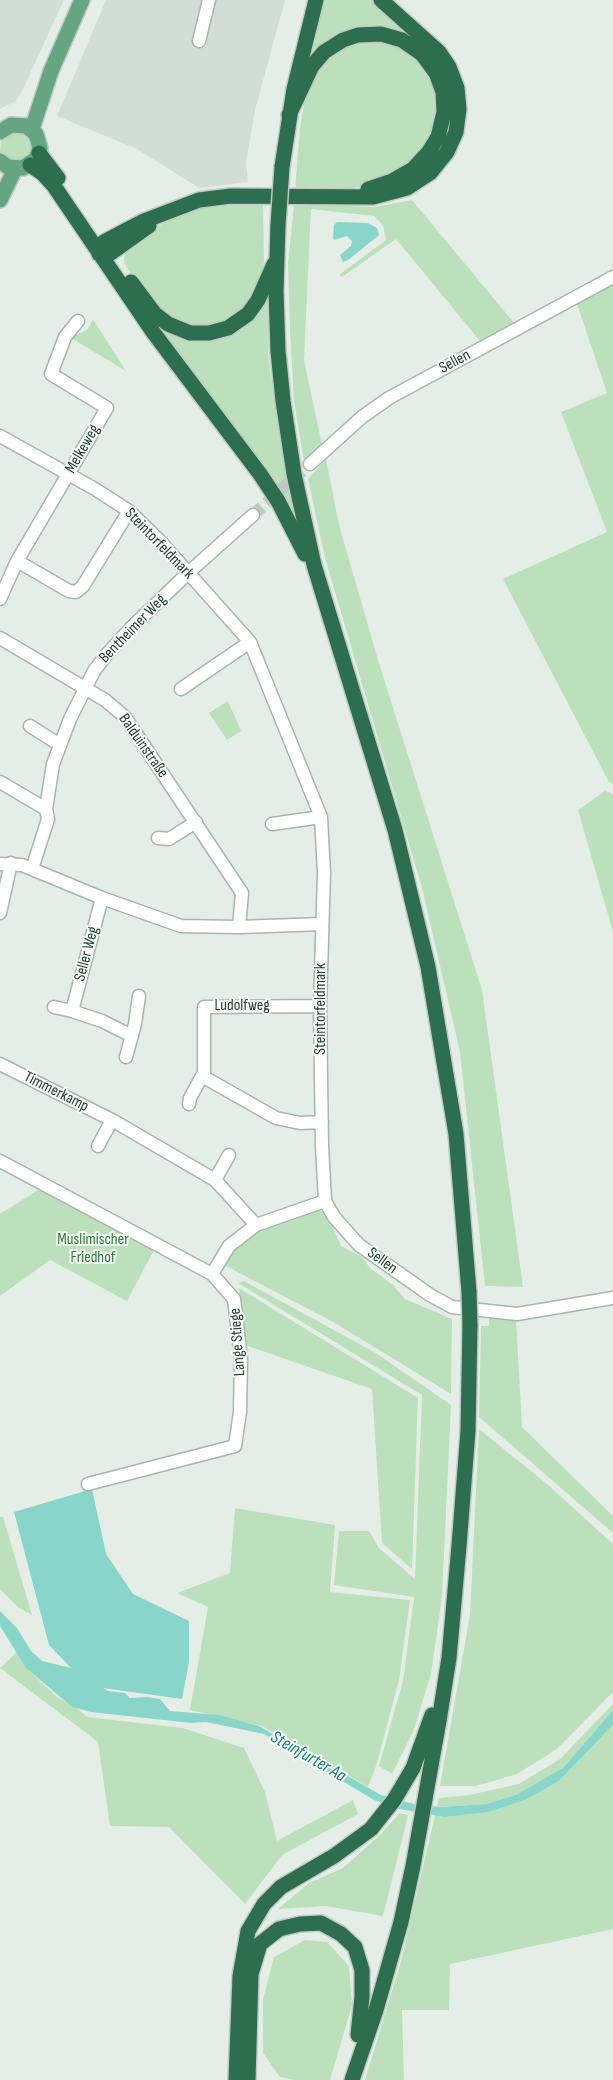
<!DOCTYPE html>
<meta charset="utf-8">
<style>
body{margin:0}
canvas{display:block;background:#e4eee6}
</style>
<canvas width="613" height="2080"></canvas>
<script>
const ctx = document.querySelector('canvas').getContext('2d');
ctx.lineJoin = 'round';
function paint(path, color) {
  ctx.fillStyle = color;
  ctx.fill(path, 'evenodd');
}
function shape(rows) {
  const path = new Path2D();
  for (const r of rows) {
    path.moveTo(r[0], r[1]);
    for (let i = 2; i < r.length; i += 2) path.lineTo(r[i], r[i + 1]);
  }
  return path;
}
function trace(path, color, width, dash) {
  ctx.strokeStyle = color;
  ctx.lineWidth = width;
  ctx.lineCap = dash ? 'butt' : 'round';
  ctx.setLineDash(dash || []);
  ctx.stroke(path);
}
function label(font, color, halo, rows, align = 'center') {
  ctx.font = font + ' "Sofia Sans Condensed",sans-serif';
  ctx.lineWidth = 4;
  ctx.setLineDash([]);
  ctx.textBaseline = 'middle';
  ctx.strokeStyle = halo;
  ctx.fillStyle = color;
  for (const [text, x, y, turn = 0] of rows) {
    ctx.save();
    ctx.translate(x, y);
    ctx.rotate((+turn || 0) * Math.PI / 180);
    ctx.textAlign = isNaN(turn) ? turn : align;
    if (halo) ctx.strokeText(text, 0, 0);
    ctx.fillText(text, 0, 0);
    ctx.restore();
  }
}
paint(shape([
 [0,0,64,0,22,91,16,101,0,109],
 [106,0,285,0,255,110,246,162,248,182,199,188,137,149,57,116]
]), '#d2ded5');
paint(shape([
 [323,0,375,0,397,20,449,79,453,121,442,150,413,180,434,153,442,75,373,30,307,64],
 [367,39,399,44,428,69,440,106,432,139,403,171,364,186,339,190,295,191,300,127,305,100,313,75,334,51],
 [12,129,31,135,34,154,17,165,0,152,1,139],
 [412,200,515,324,480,341,396,239,342,277,339,275,386,240,383,225,374,216,311,209,304,360,322,445,304,462,294,401,290,330,288,264,294,204,374,207],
 [263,202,264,261,260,285,256,295,235,319,202,329,176,323,150,301,124,263,125,251,139,238,182,212,217,203],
 [613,285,613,784,609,782,503,579,607,532,561,412,607,393,577,304],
 [270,289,268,351,271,376,300,532,140,302,204,338],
 [93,319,126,371,71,338,88,329],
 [326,459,339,525,378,660,482,990,523,1287,485,1286,460,1052,422,888,325,558,308,479],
 [228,701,241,731,227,740,209,713],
 [605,791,613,794,613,932,578,810],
 [41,1188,154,1250,127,1301,50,1260,0,1296,0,1214],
 [314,1210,319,1210,328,1216,341,1246,362,1257,370,1268,393,1285,405,1299,452,1319,451,1394,335,1323,224,1265,237,1248,260,1231],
 [244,1281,376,1353,451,1405,442,1597,431,1674,413,1732,392,1774,379,1766,403,1681,414,1597,334,1585,339,1531,369,1531,379,1548,415,1579,422,1395,238,1283],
 [239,1288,418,1398,412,1569,382,1543,372,1389,245,1345],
 [489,1318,516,1319,522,1427,613,1516,613,1533,479,1417,481,1326,489,1326],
 [479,1429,547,1484,613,1544,613,1692,557,1749,517,1774,476,1786,440,1786,470,1615],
 [235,1508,335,1525,330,1592,410,1600,399,1680,376,1766,368,1787,262,1726,190,1710,208,1607,177,1593,230,1573],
 [0,1517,3,1517,32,1615,19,1608,0,1589],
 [17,1652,26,1668,57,1697,78,1709,87,1717,183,1728,244,1748,265,1792,277,1841,353,1800,358,1814,282,1855,245,1904,169,1827,110,1826,98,1742,0,1668],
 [613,1704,613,1710,563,1768,537,1785,518,1794,487,1804,437,1807,439,1798,469,1795,519,1784,560,1759],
 [613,1725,613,1929,450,1964,449,2010,402,2010,404,2080,365,2080,402,1958,435,1815,445,1817,489,1812,525,1800,559,1781],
 [400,1813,408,1815,383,1916,326,1906,278,1909,309,1883,343,1868,379,1836],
 [305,1940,327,1942,349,1966,352,2005,330,2080,295,2080,280,2077,263,2053,263,1999,274,1957]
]), '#bde0bc');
paint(shape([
 [337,222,368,223,377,228,379,235,348,260,343,262,340,255,351,246,352,241,347,236,334,240,333,238,334,225],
 [92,1489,106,1554,133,1594,189,1621,189,1662,182,1699,103,1688,108,1691,125,1693,130,1698,148,1697,160,1699,170,1711,219,1715,259,1726,381,1795,410,1803,439,1807,487,1804,518,1794,563,1768,613,1710,613,1725,559,1781,525,1800,489,1812,445,1817,399,1809,374,1800,264,1734,206,1722,191,1723,91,1712,72,1707,26,1668,0,1626,0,1611,17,1628,31,1651,42,1661,71,1668,49,1645,14,1512]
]), '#8ad5ca');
trace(shape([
 [253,515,310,464]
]), '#bdcbc1', 12, [12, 6]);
const minor = shape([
 [199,41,209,0],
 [0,436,95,489,129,511,159,540,250,642,321,817,324,873,320,1006,322,1146,325,1201,334,1217,359,1245,430,1295,452,1307,517,1314,613,1298],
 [310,464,362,417,389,398,613,277],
 [17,561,69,591,76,592,83,586,129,511],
 [0,599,17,561,107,408,51,374,65,337,78,321],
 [0,638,105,700,125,717,242,893,239,927],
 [181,689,250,642],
 [30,726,60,745],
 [0,782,46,809],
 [272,824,321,817],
 [158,838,169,839,196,822],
 [0,864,22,865,102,898,181,926,239,927,322,924],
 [32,869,48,819,46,809,53,764,70,719,94,671,107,654,130,629,188,573,253,515],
 [102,898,72,1011,102,1021,132,1036],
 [0,913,11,863],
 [54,1007,72,1011],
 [126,1057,135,1024,139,996],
 [0,1064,112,1120,215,1180,256,1225,325,1201],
 [204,1077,204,1007,320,1006],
 [189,1104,190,1098,202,1076,276,1118,300,1123,322,1122],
 [98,1146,112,1120],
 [0,1161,212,1274,234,1299,241,1359,240,1412,235,1446,88,1484],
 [215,1180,229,1155],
 [212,1274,229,1246,256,1225]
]);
const major = shape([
 [32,129,51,71,82,0],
 [0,132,11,125,26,126,36,134,40,148,36,159,23,168,8,167,0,161],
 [0,200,15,169]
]);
const highway = shape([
 [289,115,312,66,324,52,343,40,358,35,381,34,402,40,422,54,436,73,443,92,444,112,438,137,428,153,413,169,392,181,368,189],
 [39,153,58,178],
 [30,165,42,173,54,186,153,332,260,474,278,501,305,554],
 [282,167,294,89,316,0],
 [278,225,276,291,278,351,283,401,294,474,314,565,395,830,428,967,456,1134,469,1292],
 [99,254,104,242,121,233,144,221,199,200,231,196,373,197,407,188,430,173,447,152,456,132,459,109,457,88,449,67,439,52,381,0],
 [99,254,111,253,149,226],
 [131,282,155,314,168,324,190,333,209,333,228,328,248,314,258,300,274,264],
 [236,2080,240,1976,248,1931,264,1904,281,1887,334,1856,371,1829,394,1800,413,1768,432,1715],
 [248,2080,251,1974,260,1944,279,1929,300,1924,321,1923,341,1934,355,1947,362,1970,362,1997,358,2035],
 [352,2080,376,2010,401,1922,413,1866,439,1721,449,1658,459,1546,468,1431,470,1325]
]);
trace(minor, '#a6b7ab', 15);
trace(major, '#c1cac5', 18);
trace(highway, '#c1cac5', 18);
trace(minor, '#fff', 12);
trace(major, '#66a582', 15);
trace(highway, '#2c6e4d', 15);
const highwayBridge = shape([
 [278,225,282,167],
 [469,1292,470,1325]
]);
trace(highwayBridge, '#c1cac5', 18, []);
trace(highwayBridge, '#2c6e4d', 15);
label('16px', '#22412f', '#f5faf6', [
 ["Sellen",455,362,-28],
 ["Melkeweg",83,449,-60],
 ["Steintorfeldmark",159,544,46],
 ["Bentheimer Weg",133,629,-46],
 ["Balduinstraße",143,746,55],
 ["Seller Weg",87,954,-75],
 ["Ludolfweg",242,1006],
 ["Steintorfeldmark",321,1009,-90],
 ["Timmerkamp",56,1092,27],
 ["Sellen",382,1261,36],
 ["Lange Stiege",238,1342,-94]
]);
label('16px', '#2a7a31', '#f5faf6', [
 ["Muslimischer",93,1240],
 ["Friedhof",93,1258]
]);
label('italic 18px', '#198072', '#f5faf6', [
 ["Steinfurter Aa",308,1757,30]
]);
</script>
